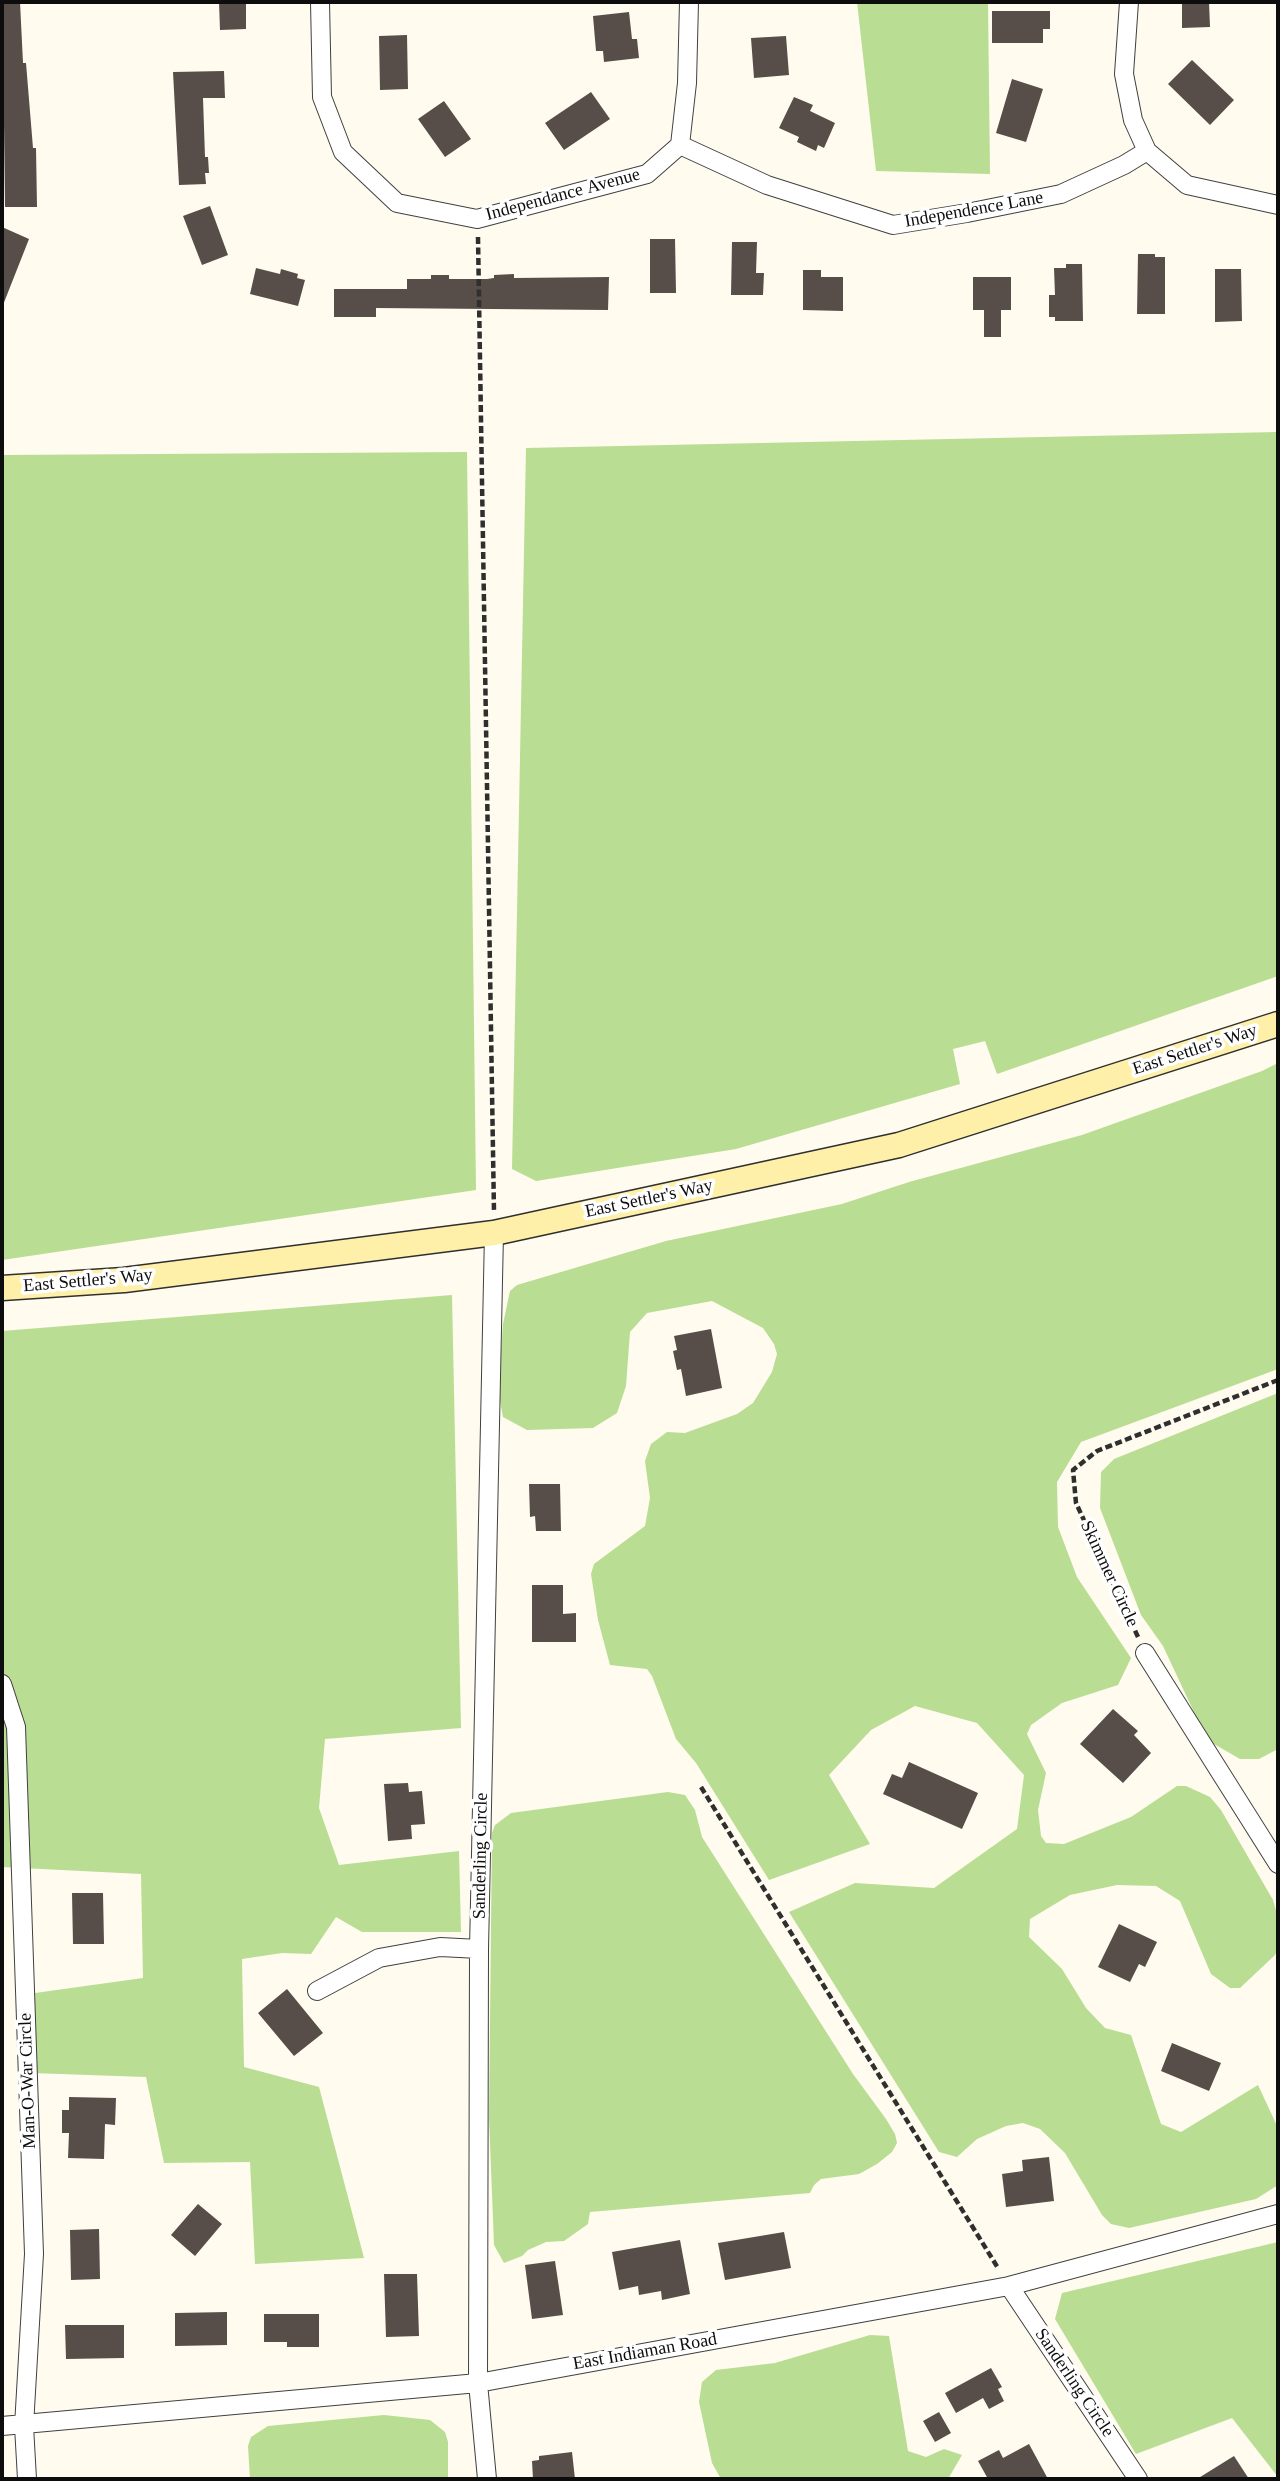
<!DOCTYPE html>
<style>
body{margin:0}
#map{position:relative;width:1280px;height:2481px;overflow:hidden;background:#fffbee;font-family:Georgia,serif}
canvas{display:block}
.frame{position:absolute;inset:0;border:4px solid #0d0d0d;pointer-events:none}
</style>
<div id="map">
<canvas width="1280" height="2481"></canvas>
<div class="frame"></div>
</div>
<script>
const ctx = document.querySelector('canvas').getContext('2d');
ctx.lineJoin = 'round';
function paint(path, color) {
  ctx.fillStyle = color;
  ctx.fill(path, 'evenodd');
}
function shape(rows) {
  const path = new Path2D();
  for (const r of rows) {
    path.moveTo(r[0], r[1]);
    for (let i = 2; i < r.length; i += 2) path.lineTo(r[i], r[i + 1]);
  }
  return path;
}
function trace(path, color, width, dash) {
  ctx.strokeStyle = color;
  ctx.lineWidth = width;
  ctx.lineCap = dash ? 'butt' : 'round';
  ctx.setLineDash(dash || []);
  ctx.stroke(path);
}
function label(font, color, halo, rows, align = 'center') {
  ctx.font = font + ' Georgia,serif';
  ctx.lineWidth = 7;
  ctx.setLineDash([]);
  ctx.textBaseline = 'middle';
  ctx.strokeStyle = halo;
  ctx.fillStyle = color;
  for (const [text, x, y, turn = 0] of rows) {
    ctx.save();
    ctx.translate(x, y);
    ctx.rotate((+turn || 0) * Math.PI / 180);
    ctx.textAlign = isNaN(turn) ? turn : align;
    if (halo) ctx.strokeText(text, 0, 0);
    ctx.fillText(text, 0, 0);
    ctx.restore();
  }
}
paint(shape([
 [857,2,988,2,990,174,876,171],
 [1278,432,1278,976,997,1074,985,1041,953,1049,960,1084,736,1149,536,1181,512,1169,526,448],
 [467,452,476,1190,2,1260,2,455],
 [1278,1063,1278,1369,1081,1442,1057,1482,1058,1527,1077,1577,1131,1658,1118,1685,1062,1703,1031,1725,1027,1734,1046,1773,1038,1810,1041,1836,1046,1843,1064,1844,1131,1817,1177,1786,1186,1786,1210,1797,1221,1810,1273,1900,1278,1918,1278,1948,1275,1955,1240,1988,1230,1988,1211,1974,1180,1901,1156,1886,1117,1885,1070,1895,1030,1919,1029,1937,1062,1969,1086,2008,1105,2028,1131,2035,1161,2124,1181,2132,1258,2085,1278,2128,1278,2185,1256,2199,1129,2228,1111,2224,1102,2215,1065,2153,1040,2129,1023,2123,1006,2126,977,2139,957,2157,939,2152,789,1912,855,1883,934,1888,1017,1829,1024,1775,977,1723,915,1706,871,1730,829,1775,870,1844,769,1880,696,1763,676,1739,652,1676,647,1669,610,1665,598,1620,591,1574,594,1564,645,1526,650,1498,645,1461,651,1444,667,1432,685,1433,737,1414,753,1403,772,1372,777,1354,774,1344,763,1328,712,1301,647,1313,630,1332,626,1386,617,1413,593,1428,527,1430,503,1417,498,1390,503,1324,510,1291,517,1285,666,1241,842,1204,909,1182,1082,1135,1262,1071],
 [452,1295,461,1728,325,1739,319,1808,339,1865,459,1851,461,1932,362,1932,336,1917,311,1954,282,1953,242,1959,244,2067,319,2087,364,2258,255,2264,250,2162,164,2163,146,2077,32,2073,30,2010,35,1993,143,1978,141,1874,2,1867,2,1331],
 [1278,1393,1278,1749,1259,1759,1240,1759,1207,1740,1163,1646,1141,1615,1100,1508,1101,1472,1114,1459],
 [668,1792,685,1795,695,1810,702,1837,853,2074,886,2119,895,2134,897,2143,892,2152,877,2164,859,2174,821,2179,814,2185,810,2193,590,2212,588,2224,564,2241,546,2242,528,2250,522,2256,504,2263,494,2245,489,2117,492,1833,495,1825,511,1813],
 [1278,2242,1278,2477,1232,2418,1136,2454,1055,2319,1062,2293],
 [870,2335,889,2336,908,2451,926,2457,944,2449,962,2455,948,2479,721,2479,712,2463,699,2402,702,2382,716,2370,775,2363],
 [384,2415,430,2420,445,2432,448,2442,448,2479,250,2479,248,2446,251,2437,268,2426]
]), '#b9dd93');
paint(shape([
 [2,2,20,2,23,63,26,63,33,148,36,148,37,207,5,207,4,125,2,125],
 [219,2,246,2,246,29,220,30],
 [1182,2,1209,2,1210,27,1182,28],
 [992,11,1050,11,1050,29,1043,29,1043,43,992,43],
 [629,12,632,39,637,39,639,58,604,62,603,51,596,51,593,16],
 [407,35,408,89,380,90,379,36],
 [786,36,789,75,754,78,751,38],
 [1192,60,1234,100,1210,125,1168,84],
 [224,71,225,98,203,98,205,157,208,157,209,173,205,173,206,184,179,185,173,72],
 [1012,79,1043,89,1026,142,996,133],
 [591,92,610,119,564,150,545,123],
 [794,97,813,105,810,111,835,123,824,148,818,145,816,151,797,142,799,137,779,128],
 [444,101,471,139,445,157,418,119],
 [210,206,228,255,202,265,183,216],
 [2,227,29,239,3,305,2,305],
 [650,239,675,239,676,293,650,293],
 [732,242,757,242,756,273,764,273,763,295,731,295],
 [1138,254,1155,254,1155,257,1165,257,1165,314,1137,314],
 [1066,264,1082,264,1083,321,1055,321,1055,317,1049,317,1049,295,1055,295,1054,268,1066,268],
 [256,268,280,274,281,269,298,274,297,278,305,280,298,306,250,294],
 [1215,269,1241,269,1242,321,1215,322],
 [803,270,821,270,821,277,843,277,843,311,803,310],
 [514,274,514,278,609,277,608,310,376,308,376,317,334,317,334,289,407,289,407,279,431,279,431,275,449,275,449,279,487,279,494,278,494,275],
 [973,277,1011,277,1011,310,1001,310,1001,337,984,337,984,310,973,310],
 [711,1329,722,1388,686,1396,681,1369,677,1370,673,1351,677,1350,674,1336],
 [529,1484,560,1484,561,1531,536,1531,535,1516,530,1517],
 [532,1585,563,1585,563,1614,576,1613,576,1642,532,1642],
 [1113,1709,1138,1731,1134,1735,1151,1753,1123,1783,1080,1744],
 [909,1762,978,1793,962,1829,883,1794,892,1774,902,1778],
 [408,1783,409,1792,422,1791,425,1824,411,1825,412,1839,388,1841,384,1784],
 [72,1893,103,1893,104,1944,73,1944],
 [1119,1924,1157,1942,1145,1967,1139,1964,1130,1982,1098,1967],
 [287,1989,323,2033,294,2056,258,2013],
 [1172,2043,1221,2063,1209,2091,1161,2071],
 [69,2097,116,2098,115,2125,105,2124,104,2159,68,2158,69,2133,62,2133,62,2110,69,2110],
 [1049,2157,1054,2201,1006,2207,1002,2174,1023,2171,1022,2160],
 [198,2204,222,2224,195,2256,171,2235],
 [99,2229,100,2279,71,2280,70,2230],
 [784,2232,791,2268,725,2280,718,2243],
 [680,2240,690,2294,662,2300,661,2291,639,2295,638,2286,619,2290,612,2252],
 [555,2261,563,2315,532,2319,525,2265],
 [384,2274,417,2274,419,2336,386,2337],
 [227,2312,227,2345,175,2346,175,2313],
 [264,2314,319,2314,319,2347,287,2347,287,2342,264,2342],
 [65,2325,124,2325,124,2358,66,2359],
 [991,2368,1002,2387,998,2389,1004,2401,989,2409,983,2398,956,2413,945,2393],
 [939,2412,951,2433,935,2442,923,2421],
 [1029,2444,1048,2479,988,2479,978,2461,999,2450,1003,2458],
 [572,2452,575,2479,533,2479,532,2461,539,2460,539,2456],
 [1234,2456,1249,2479,1197,2479]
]), '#574d49');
const street = shape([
 [320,2,322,97,343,152,397,203,477,219,647,174,680,145,687,83,689,2],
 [1129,2,1124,74,1133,120,1147,151,1187,185,1278,205],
 [680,145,767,185,893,225,967,213,1061,194,1124,165,1147,151],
 [1145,1653,1278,1864],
 [2,1684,16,1727,34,2254,24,2426,27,2479],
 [317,1991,379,1958,440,1947,479,1949],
 [1009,2286,1138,2479],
 [2,2426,478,2383,1009,2286,1278,2214],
 [487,2479,478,2383,479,1949,494,1233]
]);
const secondary = shape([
 [2,1288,124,1280,494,1233,899,1145,1278,1024]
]);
trace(street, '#404040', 20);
trace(secondary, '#2f2f2f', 27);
trace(shape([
 [478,237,494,1212],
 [1138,1637,1076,1503,1073,1470,1097,1451,1278,1380],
 [701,1787,998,2268]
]), '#2f2f2f', 4.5, [7, 3.5]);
trace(street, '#fff', 18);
trace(secondary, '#fff0a9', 24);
label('18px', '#0d0d0d', '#fff', [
 ["Independance Avenue",563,195,-15],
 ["Independence Lane",974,210,-10],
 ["East Settler's Way",1195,1050,-18],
 ["East Settler's Way",649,1199,-12],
 ["East Settler's Way",88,1281,-5],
 ["Skimmer Circle",1109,1574,65],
 ["Sanderling Circle",481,1856,-89],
 ["Man-O-War Circle",28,2081,-92],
 ["East Indiaman Road",645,2352,-10],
 ["Sanderling Circle",1074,2383,56]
]);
</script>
